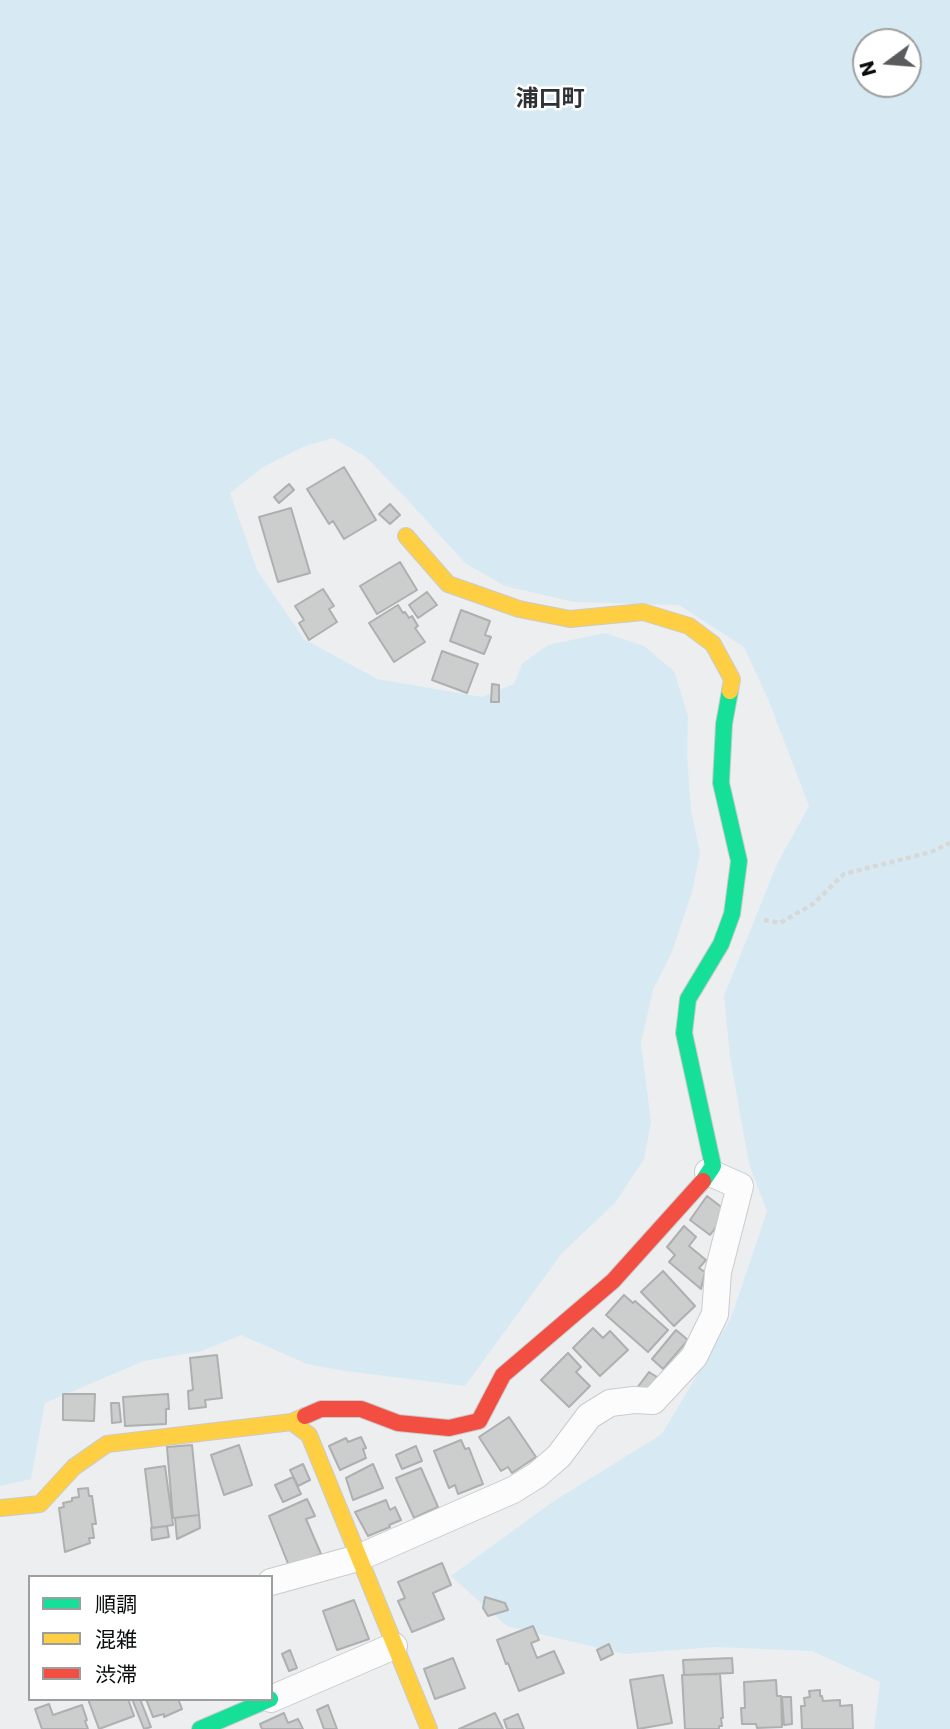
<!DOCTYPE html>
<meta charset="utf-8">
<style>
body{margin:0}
#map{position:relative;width:950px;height:1729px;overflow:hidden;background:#eceef0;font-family:Poppins,"Noto Sans JP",sans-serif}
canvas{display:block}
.legend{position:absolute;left:28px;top:1575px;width:245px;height:126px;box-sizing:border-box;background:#fff;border:2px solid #9d9e9e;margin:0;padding:9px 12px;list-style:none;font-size:21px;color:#0a0c0d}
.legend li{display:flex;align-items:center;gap:14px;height:35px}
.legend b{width:35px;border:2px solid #9d9e9e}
.north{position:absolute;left:852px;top:28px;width:70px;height:70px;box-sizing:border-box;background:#fff;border:2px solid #9d9e9e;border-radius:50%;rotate:254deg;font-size:19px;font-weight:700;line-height:28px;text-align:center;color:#0a0c0d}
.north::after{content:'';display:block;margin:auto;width:24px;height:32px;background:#595b5c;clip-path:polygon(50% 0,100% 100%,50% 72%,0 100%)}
</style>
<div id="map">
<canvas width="950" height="1729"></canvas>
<ul class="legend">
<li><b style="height:9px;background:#16e098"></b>順調</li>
<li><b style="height:9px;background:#ffcf43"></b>混雑</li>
<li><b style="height:9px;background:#f24e42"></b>渋滞</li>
</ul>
<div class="north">N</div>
</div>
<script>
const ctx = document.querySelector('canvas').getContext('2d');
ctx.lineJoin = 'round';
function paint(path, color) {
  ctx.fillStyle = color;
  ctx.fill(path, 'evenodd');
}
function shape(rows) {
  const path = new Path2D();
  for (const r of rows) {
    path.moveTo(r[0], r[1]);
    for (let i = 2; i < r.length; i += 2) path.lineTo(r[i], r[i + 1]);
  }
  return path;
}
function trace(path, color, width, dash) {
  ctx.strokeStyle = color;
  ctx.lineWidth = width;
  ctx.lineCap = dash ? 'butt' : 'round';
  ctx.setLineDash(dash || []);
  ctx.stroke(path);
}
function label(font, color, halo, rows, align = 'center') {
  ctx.font = font + ' Poppins,"Noto Sans JP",sans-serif';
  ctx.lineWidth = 5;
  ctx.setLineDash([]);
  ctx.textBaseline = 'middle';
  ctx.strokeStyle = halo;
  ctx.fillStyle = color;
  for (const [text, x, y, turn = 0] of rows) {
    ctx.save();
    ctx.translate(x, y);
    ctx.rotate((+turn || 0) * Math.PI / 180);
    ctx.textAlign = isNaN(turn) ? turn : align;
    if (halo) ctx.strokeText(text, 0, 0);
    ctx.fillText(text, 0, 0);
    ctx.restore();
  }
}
paint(shape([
 [0,0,950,0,950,1729,874,1729,880,1682,812,1651,715,1647,624,1654,507,1626,451,1576,554,1501,662,1434,731,1318,767,1211,749,1164,730,1057,724,996,777,864,809,806,768,699,744,647,679,605,574,602,505,586,465,563,405,497,366,457,333,438,303,447,263,467,230,493,257,570,304,639,377,679,482,697,514,684,522,664,548,645,605,633,644,646,674,671,688,716,687,755,691,810,700,853,692,892,672,952,653,990,641,1043,651,1122,644,1159,615,1203,562,1253,465,1386,345,1371,307,1364,241,1335,202,1351,144,1361,45,1403,31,1479,0,1486],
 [866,42,908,42,908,84,866,84]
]), '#d7eaf3');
const building = shape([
 [344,467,376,520,344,539,333,521,329,524,307,489,344,467],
 [289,484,294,490,279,503,274,497,289,484],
 [390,504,400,515,390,524,379,514,390,504],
 [291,508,310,573,278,582,259,517,291,508],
 [400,562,417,590,377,614,360,586,400,562],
 [323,589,334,606,329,609,337,622,309,640,299,623,304,620,295,606,323,589],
 [427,592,437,605,418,618,409,605,427,592],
 [398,605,403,613,405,612,409,618,412,616,418,626,415,628,425,642,394,662,369,623,398,605],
 [461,610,490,621,485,635,491,637,484,654,450,641,461,610],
 [442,651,478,664,467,693,432,680,442,651],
 [492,684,499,685,499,702,491,702,492,684],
 [707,1196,724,1209,722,1219,710,1235,690,1220,707,1196],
 [684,1226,696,1237,689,1246,706,1260,699,1268,705,1272,701,1289,669,1262,675,1255,667,1247,684,1226],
 [663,1271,695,1306,674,1326,641,1292,663,1271],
 [624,1295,633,1303,635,1301,668,1330,648,1352,606,1315,624,1295],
 [593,1328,603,1338,610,1331,628,1350,600,1376,573,1348,593,1328],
 [676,1330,688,1340,663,1369,652,1359,676,1330],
 [568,1353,581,1367,576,1372,590,1386,569,1407,541,1380,568,1353],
 [217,1355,222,1398,205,1400,206,1407,189,1409,188,1391,193,1390,190,1358,217,1355],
 [649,1372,657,1377,645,1394,637,1388,649,1372],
 [63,1394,95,1394,94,1421,63,1420,63,1394],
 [168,1394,169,1409,166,1409,166,1424,125,1426,123,1397,168,1394],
 [111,1403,119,1403,121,1422,112,1423,111,1403],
 [509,1417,536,1457,512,1473,508,1467,501,1471,479,1437,509,1417],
 [361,1437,366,1448,363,1449,366,1458,340,1470,329,1446,346,1438,348,1442,361,1437],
 [461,1440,465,1449,469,1448,483,1484,458,1494,455,1485,449,1488,434,1451,461,1440],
 [192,1445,199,1515,173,1518,167,1447,192,1445],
 [239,1445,252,1485,224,1495,211,1455,239,1445],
 [416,1446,422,1461,402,1469,396,1455,416,1446],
 [303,1464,310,1480,298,1486,290,1470,303,1464],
 [373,1464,383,1488,353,1500,346,1478,373,1464],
 [165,1466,173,1525,152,1528,145,1469,165,1466],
 [421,1468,438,1507,414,1518,396,1478,421,1468],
 [293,1477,301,1494,283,1502,275,1485,293,1477],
 [88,1488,89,1496,92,1496,96,1524,92,1524,94,1538,89,1538,90,1543,65,1552,59,1508,64,1507,63,1503,72,1501,72,1498,79,1497,78,1489,88,1488],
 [307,1499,315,1516,306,1519,321,1554,289,1566,269,1516,307,1499],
 [386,1500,390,1510,395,1507,401,1520,389,1525,390,1527,368,1536,355,1512,386,1500],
 [199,1515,200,1528,177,1539,175,1518,199,1515],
 [167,1526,169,1537,152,1540,151,1528,167,1526],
 [442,1563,451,1585,433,1593,444,1619,412,1632,398,1601,405,1598,398,1582,442,1563],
 [485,1597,505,1603,508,1610,488,1616,483,1608,485,1597],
 [354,1600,369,1639,337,1650,323,1611,354,1600],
 [533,1626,539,1640,531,1643,537,1658,554,1651,564,1673,519,1691,508,1663,506,1664,497,1640,533,1626],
 [609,1644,613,1654,601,1660,597,1650,609,1644],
 [290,1650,297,1668,289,1671,282,1654,290,1650],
 [453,1658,465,1688,435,1699,424,1669,453,1658],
 [732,1658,733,1673,684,1675,683,1660,732,1658],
 [720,1674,723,1718,721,1718,722,1726,719,1726,719,1729,685,1729,682,1675,720,1674],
 [663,1675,672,1723,638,1729,630,1680,663,1675],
 [776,1680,777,1696,781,1696,782,1727,757,1728,756,1724,742,1724,741,1708,745,1708,744,1682,776,1680],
 [820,1690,820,1696,822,1696,823,1701,840,1700,840,1706,852,1705,853,1729,802,1729,801,1706,805,1706,804,1698,810,1697,809,1691,820,1690],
 [782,1697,791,1697,792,1724,784,1725,782,1697],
 [88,1699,128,1699,134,1716,99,1729,88,1699],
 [132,1699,140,1699,151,1727,144,1729,132,1699],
 [146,1699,178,1699,182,1709,164,1717,164,1714,153,1717,146,1699],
 [49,1704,53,1715,82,1705,87,1720,85,1721,88,1729,42,1729,35,1709,49,1704],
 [328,1705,337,1729,324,1729,317,1710,328,1705],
 [284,1713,288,1723,298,1719,303,1729,262,1729,260,1724,284,1713],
 [495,1713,503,1729,459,1729,495,1713],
 [518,1714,524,1729,507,1729,504,1720,518,1714]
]);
paint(building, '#cccece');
trace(building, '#adafb0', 2);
const street = shape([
 [271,1582,358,1558,513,1490,537,1475,559,1456,589,1416,610,1403,634,1400,653,1401,694,1357,715,1314,718,1272,740,1186,708,1172],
 [271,1699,394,1646]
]);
const fast = shape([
 [703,1181,713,1166,684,1033,688,999,721,944,732,914,739,861,721,783,724,724,730,691],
 [200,1729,270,1699]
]);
const slow = shape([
 [406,536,448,584,519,609,570,619,643,612,689,626,713,644,732,679,730,691],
 [292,1422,309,1435,429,1729],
 [0,1508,40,1504,74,1467,107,1444,292,1422,305,1416]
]);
const jam = shape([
 [305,1416,321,1409,361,1409,398,1423,449,1428,479,1421,503,1375,613,1281,703,1181]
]);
trace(street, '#cacbcd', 28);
trace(fast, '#cacbcd', 18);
trace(slow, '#cacbcd', 18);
trace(jam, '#cacbcd', 18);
trace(shape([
 [764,920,780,923,813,904,844,874,931,852,950,843]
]), '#d7d8d8', 4.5, [5, 3.5]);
trace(street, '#fcfcfd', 26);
trace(fast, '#16e098', 16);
trace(slow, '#ffcf43', 16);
trace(jam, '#f24e42', 16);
label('bold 23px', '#2e3234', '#fff', [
 ["浦口町",550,100]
]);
</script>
